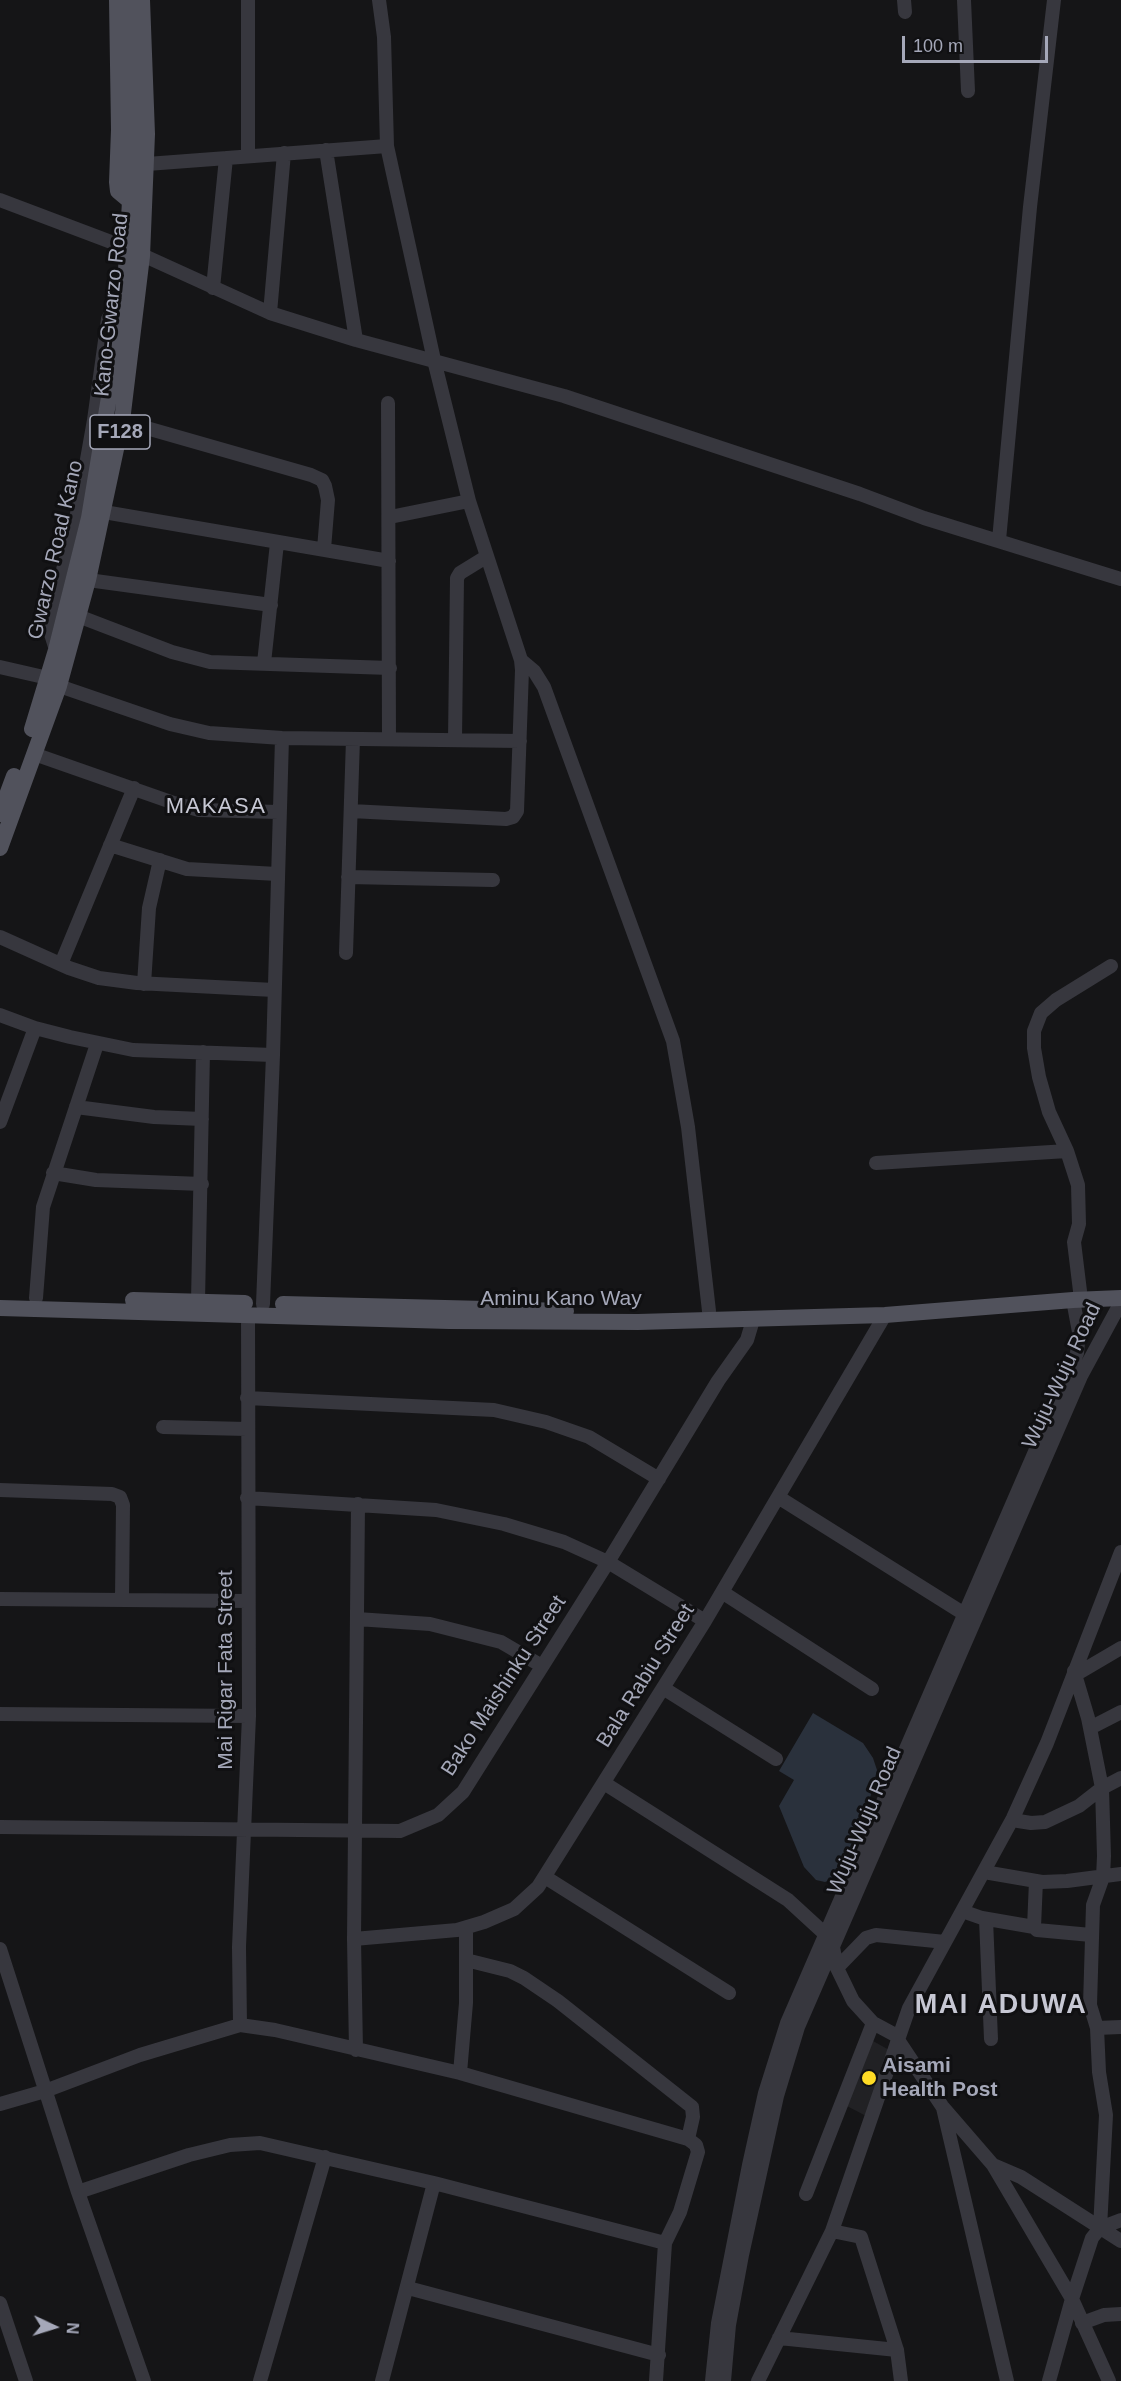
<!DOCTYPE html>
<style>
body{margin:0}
#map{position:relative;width:1121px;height:2381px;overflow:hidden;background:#151517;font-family:Arial,sans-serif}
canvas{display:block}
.north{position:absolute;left:24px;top:2297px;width:60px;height:60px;-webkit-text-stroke:4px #101012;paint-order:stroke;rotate:94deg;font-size:16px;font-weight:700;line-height:24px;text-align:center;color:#a5a8b9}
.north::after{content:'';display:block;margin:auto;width:21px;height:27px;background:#a5a8b9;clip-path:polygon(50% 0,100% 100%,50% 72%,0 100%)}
.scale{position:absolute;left:902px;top:36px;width:146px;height:27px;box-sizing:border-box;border:3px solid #a5a8b9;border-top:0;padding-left:8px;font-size:18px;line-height:21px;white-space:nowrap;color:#a5a8b9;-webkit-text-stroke:4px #101012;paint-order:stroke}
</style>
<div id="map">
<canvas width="1121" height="2381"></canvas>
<div class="north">N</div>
<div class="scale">100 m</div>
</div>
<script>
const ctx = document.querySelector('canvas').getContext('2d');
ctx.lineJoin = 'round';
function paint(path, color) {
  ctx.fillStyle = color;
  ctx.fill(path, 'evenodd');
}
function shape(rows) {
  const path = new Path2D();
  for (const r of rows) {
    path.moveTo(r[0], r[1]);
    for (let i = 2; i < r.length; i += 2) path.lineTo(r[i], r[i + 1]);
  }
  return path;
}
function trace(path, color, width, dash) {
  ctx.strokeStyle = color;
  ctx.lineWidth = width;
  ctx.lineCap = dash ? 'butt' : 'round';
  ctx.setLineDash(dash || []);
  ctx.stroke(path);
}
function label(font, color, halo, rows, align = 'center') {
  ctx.font = font + ' Arial,sans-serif';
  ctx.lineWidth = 6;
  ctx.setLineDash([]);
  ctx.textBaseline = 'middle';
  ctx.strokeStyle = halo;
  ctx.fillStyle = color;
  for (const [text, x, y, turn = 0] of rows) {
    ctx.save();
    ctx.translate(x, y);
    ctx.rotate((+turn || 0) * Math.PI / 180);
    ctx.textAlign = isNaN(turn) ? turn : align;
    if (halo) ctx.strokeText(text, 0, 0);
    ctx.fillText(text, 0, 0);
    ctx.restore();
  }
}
paint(shape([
 [873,2041,891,2051,868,2117,845,2105]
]), '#212124');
paint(shape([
 [813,1713,863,1743,873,1758,877,1770,872,1792,854,1841,840,1869,833,1879,825,1882,816,1880,804,1867,779,1806,794,1780,779,1771]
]), '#2a313c');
trace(shape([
 [248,0,248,156],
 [904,0,905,12],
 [964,0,968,91],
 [326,150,356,340],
 [147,164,387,146],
 [0,200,127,248,270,313,356,340,564,396,860,494,924,518,1121,579],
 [213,288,226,158],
 [270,313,284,153],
 [388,403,389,739],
 [122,421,311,475,322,480,325,486,328,500,324,549],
 [104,512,389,561],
 [390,517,469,501],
 [999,540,1030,207,1054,0],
 [88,580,271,605],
 [78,616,172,652,210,662,390,668],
 [56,650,50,631,51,618,78,510,94,420,108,319,122,295],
 [521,660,534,671,544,687,673,1041,688,1127,709,1311],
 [264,663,277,543],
 [0,667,48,678],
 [59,686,170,724,209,733,282,738,520,741],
 [455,740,457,578,460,573,486,557],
 [34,754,174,803,199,810,279,812],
 [351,811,506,819,513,817,517,811,522,670,521,660,469,501,434,360,387,146,384,37,379,0],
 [110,845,187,869,277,874],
 [348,877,493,880],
 [0,937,69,968,99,978,137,983,274,990],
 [346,953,353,739],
 [61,964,134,788],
 [144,984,149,908,160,860],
 [0,1015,35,1028,70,1037,133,1050,273,1055],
 [76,1107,154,1117,202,1119],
 [0,1122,35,1028],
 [876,1163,1067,1151],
 [53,1173,96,1180,202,1184],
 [1080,1291,1074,1242,1079,1224,1078,1185,1067,1151,1049,1112,1039,1077,1034,1048,1034,1031,1041,1013,1056,1000,1111,966],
 [36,1298,43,1207,97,1044],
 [198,1301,203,1052],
 [263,1304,273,1055,282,738],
 [247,1398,494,1410,546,1422,589,1437,659,1479],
 [163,1427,247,1429],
 [0,1490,112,1494,120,1497,123,1505,122,1598],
 [778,1497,966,1615],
 [247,1498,436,1510,504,1524,564,1542,608,1562,705,1621],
 [722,1592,872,1689],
 [0,1599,248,1601],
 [357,1619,430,1624,501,1642,542,1666],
 [1074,1671,1088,1718,1102,1788,1104,1856,1103,1877,1093,1905,1090,2005,1097,2028,1099,2072,1106,2115,1100,2228],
 [1075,1675,1121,1648],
 [663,1688,776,1759],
 [0,1714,249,1716],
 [1090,1728,1121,1712],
 [604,1783,788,1900,824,1933,833,1947,837,1968,853,2001,873,2023,899,2037],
 [1012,1820,1031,1823,1045,1822,1079,1806,1102,1788,1121,1778],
 [0,1827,400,1831,438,1815,463,1792,608,1562,718,1381,747,1340,753,1320],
 [984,1872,1042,1882,1067,1881,1121,1874],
 [545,1877,729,1993],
 [1036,1881,1034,1927,1037,1930,1091,1935],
 [962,1911,982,1918,1034,1927],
 [986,1919,991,2039],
 [354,1939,457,1930,484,1922,514,1909,538,1887,705,1621,885,1315],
 [0,1949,78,2192,144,2381],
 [466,1960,510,1971,524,1978,558,2001,692,2107,693,2117,688,2139],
 [837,1968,866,1938,876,1935,945,1942],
 [240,2025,239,1947,249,1716,248,1314],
 [1097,2028,1121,2027],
 [898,2040,942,2106,993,2165,1072,2299,1109,2381],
 [356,2050,354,1939,358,1504],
 [460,2073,466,2003,466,1928],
 [0,2104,45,2091,140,2055,240,2025,275,2030,460,2073,688,2139,696,2145,698,2152,680,2212,665,2243,656,2381],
 [943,2108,1007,2381],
 [993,2165,1021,2177,1121,2241],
 [78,2192,189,2155,230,2145,260,2143,434,2183,665,2243],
 [806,2194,873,2023],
 [832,2231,861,2237,897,2350,901,2381],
 [408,2288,659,2355],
 [0,2303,26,2381],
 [1082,2323,1104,2315,1121,2314],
 [779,2338,897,2350],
 [260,2381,325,2157],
 [382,2381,434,2183],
 [712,2381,718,2323,749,2165,765,2093,787,2023,1070,1371,1077,1353,1079,1332,1073,1300],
 [724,2381,729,2325,742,2255,777,2096,798,2027,1081,1376,1121,1302],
 [758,2381,832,2231,909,2008,1013,1818,1047,1743,1121,1552],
 [1049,2381,1072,2299,1092,2238,1100,2228,1121,2220]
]), '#37373e', 14);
trace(shape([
 [117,0,119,130,117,182,118,191,130,201],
 [32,729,56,650,89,518,117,349,125,287,130,201,132,91,129,0],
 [0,814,14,776],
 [0,848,59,686,88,580,122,421,142,256,147,134,142,0],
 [133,1300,245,1303],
 [283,1304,566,1311],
 [0,1308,449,1321,638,1322,885,1315,1073,1300,1121,1298]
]), '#51525c', 16);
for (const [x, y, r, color] of [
 [869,2078,8,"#ffdb25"]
]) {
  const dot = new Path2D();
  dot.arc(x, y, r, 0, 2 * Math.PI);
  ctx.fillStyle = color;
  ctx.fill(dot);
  trace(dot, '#101012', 2);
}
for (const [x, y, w] of [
 [120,432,60]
]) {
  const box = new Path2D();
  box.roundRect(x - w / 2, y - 17, w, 34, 4.5);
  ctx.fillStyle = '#101012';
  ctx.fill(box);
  trace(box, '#a5a8b9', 1.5);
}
label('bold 20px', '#a5a8b9', null, [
 ["F128",120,432]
]);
label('21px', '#a5a8b9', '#101012', [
 ["Kano-Gwarzo Road",112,305,-84],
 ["Gwarzo Road Kano",56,550,-77],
 ["Aminu Kano Way",561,1299],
 ["Wuju-Wuju Road",1062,1376,-65],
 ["Mai Rigar Fata Street",226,1670,-90],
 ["Bala Rabiu Street",646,1676,-58],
 ["Bako Maishinku Street",504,1686,-57],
 ["Wuju-Wuju Road",865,1821,-67]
]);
label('bold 21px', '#a5a8b9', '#101012', [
 ["Aisami",882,2066],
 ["Health Post",882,2090]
], 'left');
ctx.letterSpacing = '1.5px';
label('22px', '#c7c8d4', '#101012', [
 ["MAKASA",216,807]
]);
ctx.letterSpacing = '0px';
ctx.letterSpacing = '1.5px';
label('bold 27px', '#c7c8d4', '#101012', [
 ["MAI ADUWA",1001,2006]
]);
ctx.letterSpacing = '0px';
</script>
